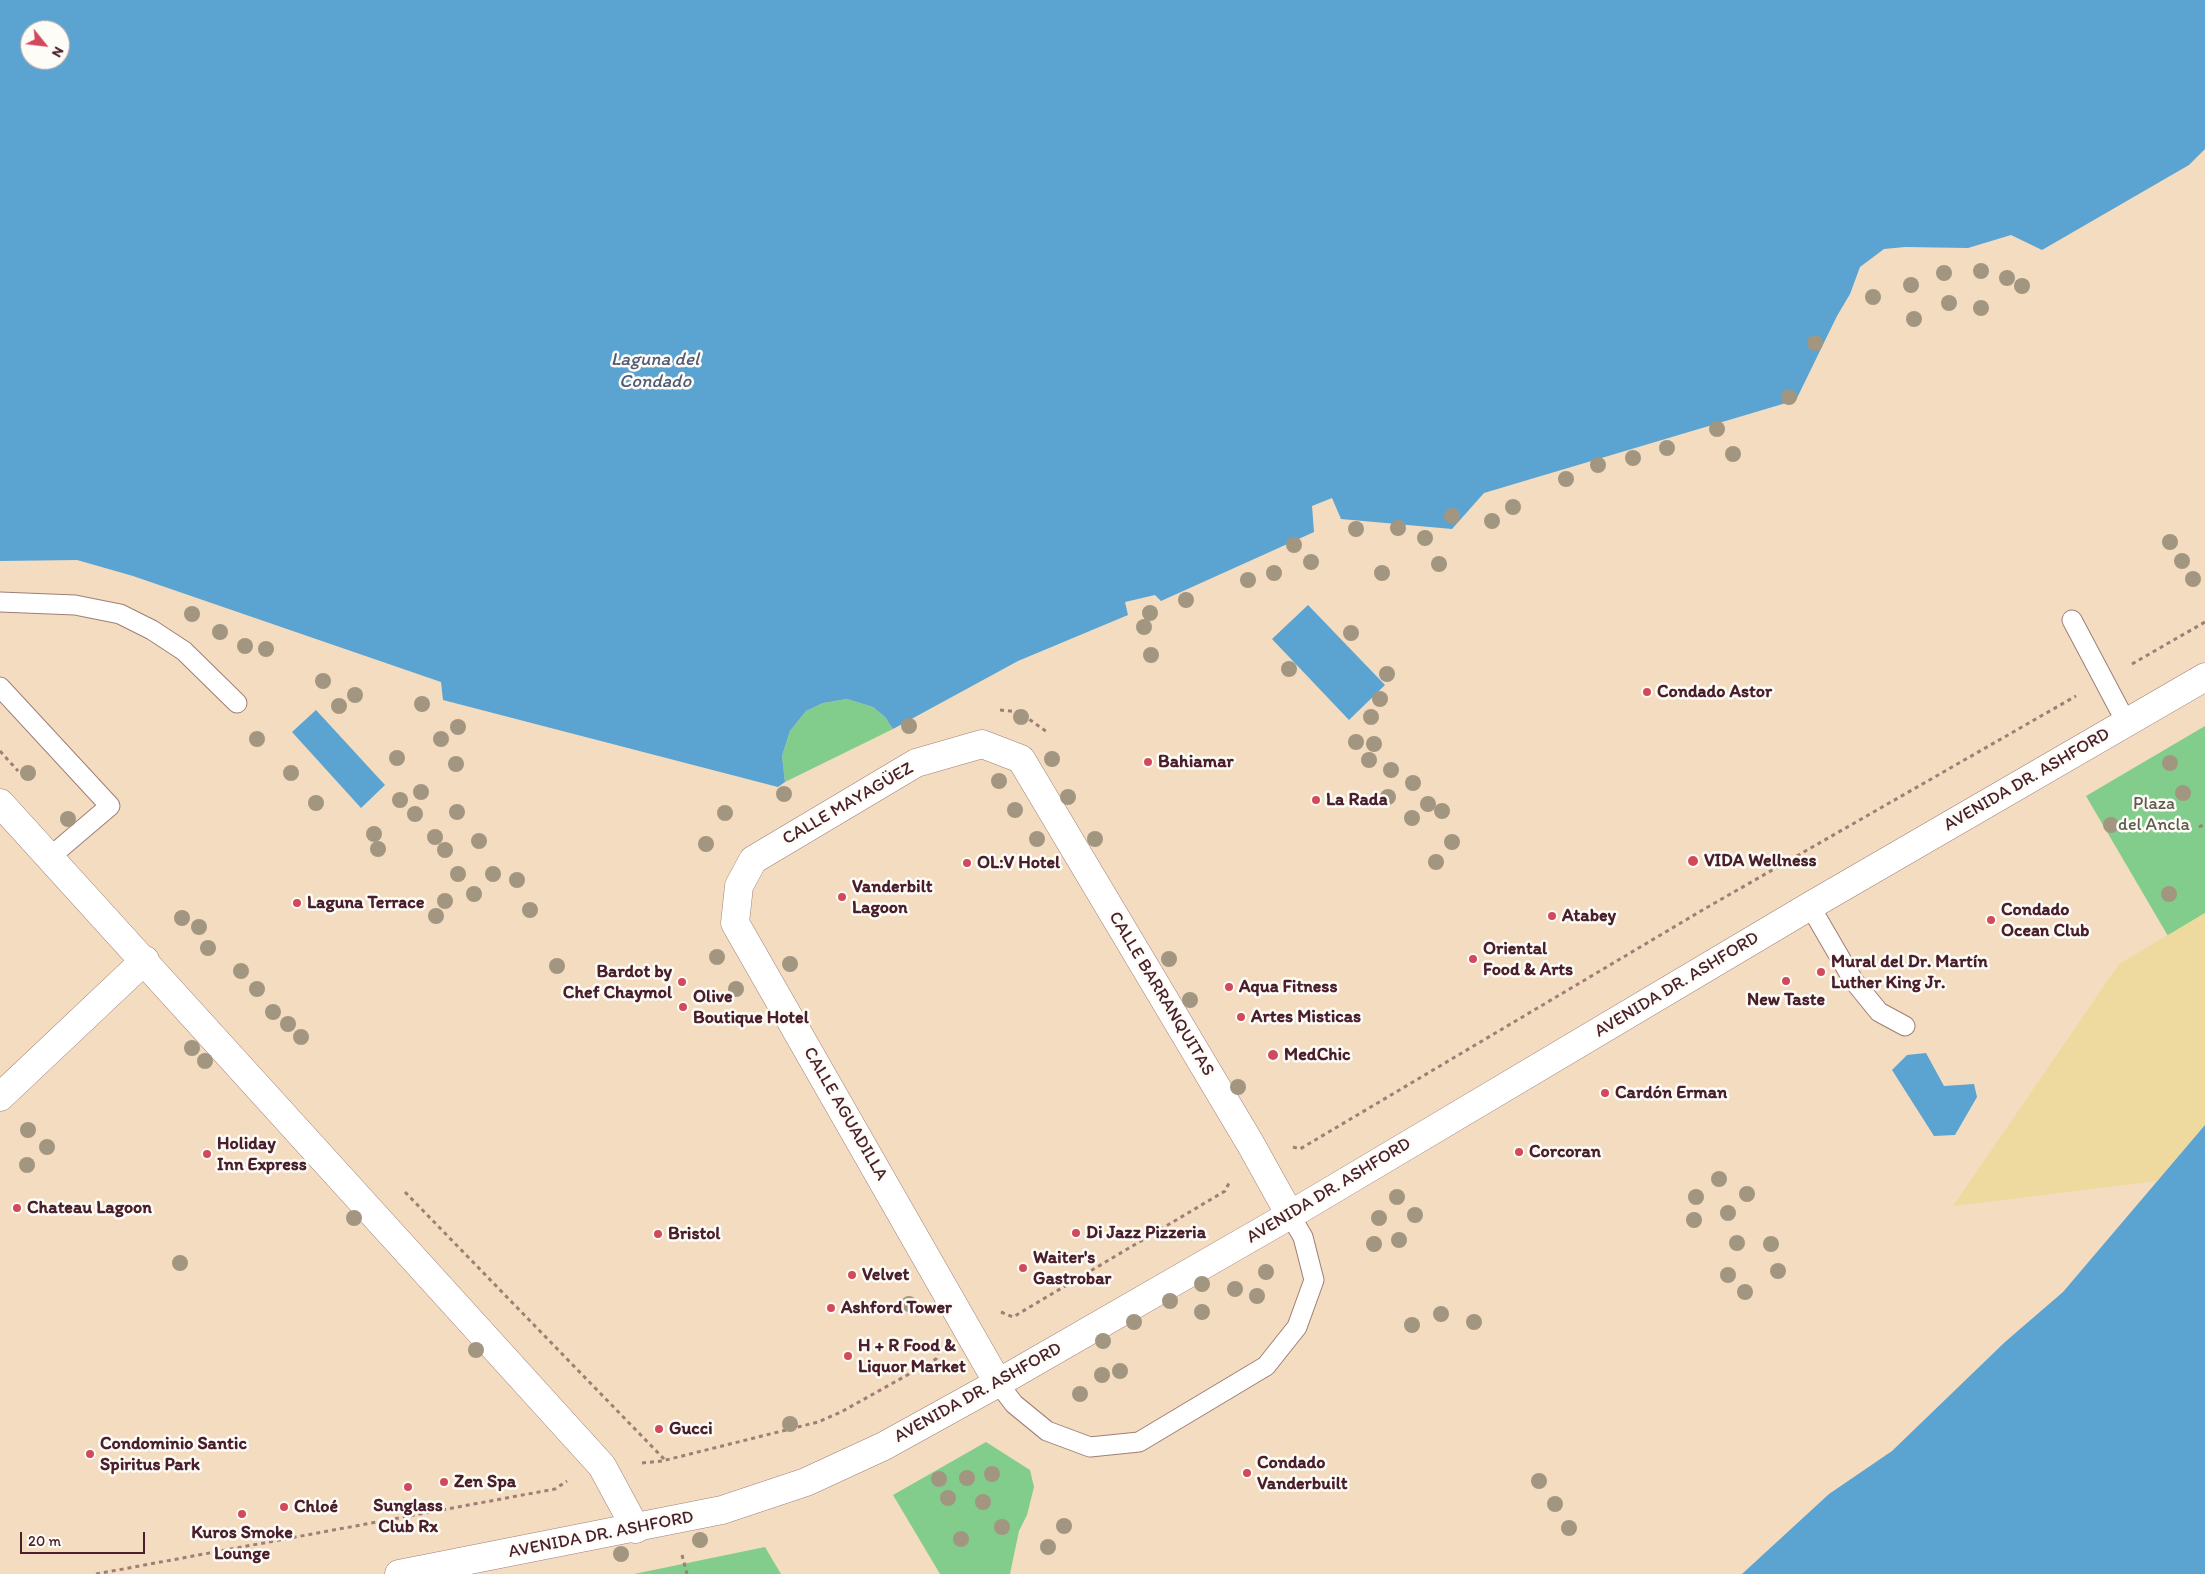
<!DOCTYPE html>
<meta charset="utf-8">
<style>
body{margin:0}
#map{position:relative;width:2205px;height:1574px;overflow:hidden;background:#f4dcc0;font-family:Itim,sans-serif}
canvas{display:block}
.north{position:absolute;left:20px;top:20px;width:50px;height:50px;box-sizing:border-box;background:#fdfcf7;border:1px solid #b5a4a5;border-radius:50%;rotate:119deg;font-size:14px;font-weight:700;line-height:20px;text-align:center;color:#4a1f2b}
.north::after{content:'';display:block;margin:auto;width:18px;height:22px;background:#d1495b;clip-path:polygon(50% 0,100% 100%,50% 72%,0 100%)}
.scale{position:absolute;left:20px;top:1532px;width:125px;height:22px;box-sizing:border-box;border:2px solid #4a1f2b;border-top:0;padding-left:6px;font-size:15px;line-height:18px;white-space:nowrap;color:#4a1f2b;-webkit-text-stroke:4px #fdfcf7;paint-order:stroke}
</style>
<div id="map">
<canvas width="2205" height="1574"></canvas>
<div class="north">N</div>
<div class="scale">20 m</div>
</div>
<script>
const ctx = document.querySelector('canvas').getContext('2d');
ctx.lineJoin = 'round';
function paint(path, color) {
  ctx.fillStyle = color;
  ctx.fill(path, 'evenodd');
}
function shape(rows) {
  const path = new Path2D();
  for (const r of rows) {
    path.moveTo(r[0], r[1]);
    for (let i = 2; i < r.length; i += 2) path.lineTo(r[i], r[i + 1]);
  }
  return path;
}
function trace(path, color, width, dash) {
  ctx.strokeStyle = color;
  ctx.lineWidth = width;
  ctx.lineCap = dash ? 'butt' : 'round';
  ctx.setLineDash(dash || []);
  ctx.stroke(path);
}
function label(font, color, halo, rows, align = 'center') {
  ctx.font = font + ' Itim,sans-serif';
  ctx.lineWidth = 5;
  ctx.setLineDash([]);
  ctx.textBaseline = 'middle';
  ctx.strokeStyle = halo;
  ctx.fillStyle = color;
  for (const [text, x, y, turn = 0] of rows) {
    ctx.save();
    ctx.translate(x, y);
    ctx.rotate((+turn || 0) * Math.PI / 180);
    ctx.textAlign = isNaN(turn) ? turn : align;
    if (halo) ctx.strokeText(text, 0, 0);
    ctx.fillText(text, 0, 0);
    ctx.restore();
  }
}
paint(shape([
 [847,699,873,707,885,717,893,729,785,782,782,756,790,731,806,711,823,703],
 [2205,726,2205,913,2168,936,2086,796],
 [986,1442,1030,1470,1034,1487,1027,1515,1019,1531,1010,1574,940,1574,893,1495],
 [765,1547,781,1574,634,1574]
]), '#82cd8b');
paint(shape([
 [2205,913,2205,1125,2157,1181,1953,1206,2119,964]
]), '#eeda9e');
paint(shape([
 [0,0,2205,0,2205,149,2189,165,2042,250,2011,235,1968,248,1905,247,1884,249,1860,267,1850,294,1837,316,1796,400,1484,493,1452,529,1341,519,1332,498,1312,506,1314,532,1161,601,1155,595,1125,602,1128,615,1018,661,893,729,885,717,873,707,847,699,823,703,806,711,790,731,782,756,785,782,778,787,443,700,441,682,133,576,77,560,0,561],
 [30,30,60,30,60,60,30,60],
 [1308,605,1385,685,1349,720,1272,639],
 [316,710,385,785,361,808,292,732],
 [1926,1053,1944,1086,1974,1084,1977,1097,1955,1135,1934,1136,1892,1070,1907,1055],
 [2205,1125,2205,1574,1742,1574,1829,1494,1892,1451,2005,1342,2063,1292]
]), '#5ba3d1');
const service = shape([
 [0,602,75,605,120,614,152,630,184,651,237,703],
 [2072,620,2126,722],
 [0,687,110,806,50,857],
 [1810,906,1853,980,1879,1012,1905,1026],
 [998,1383,1014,1404,1047,1431,1090,1447,1139,1442,1266,1366,1297,1327,1314,1280,1303,1237,1290,1215]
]);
const minor = shape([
 [0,803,602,1466,636,1529],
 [0,1097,145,960],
 [998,1383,735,923,739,886,753,860,916,763,982,744,1021,759,1250,1143,1290,1215]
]);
const tertiary = shape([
 [399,1574,722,1510,806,1482,884,1446,998,1383,1290,1215,1810,906,2205,677]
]);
trace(service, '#9f7e76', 21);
trace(minor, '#9f7e76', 29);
trace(tertiary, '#9f7e76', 29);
trace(shape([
 [2132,664,2205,622],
 [1000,710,1019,712,1047,732],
 [0,751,18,771],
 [2199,827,2205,824],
 [1293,1147,1300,1149,1706,908,2076,696],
 [405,1192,665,1460],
 [1001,1312,1013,1317,1225,1191,1230,1181],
 [642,1463,662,1461,818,1422,841,1412,936,1359,938,1353],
 [682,1555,687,1574],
 [96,1574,555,1489,567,1481]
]), '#9f7e76', 3, [4, 4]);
trace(service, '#fff', 19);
trace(minor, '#fff', 28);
trace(tertiary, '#fff', 28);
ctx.fillStyle = '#a29681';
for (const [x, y] of [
 [1981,271],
 [1944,273],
 [2007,278],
 [1911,285],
 [2022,286],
 [1873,297],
 [1949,303],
 [1981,308],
 [1914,319],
 [1815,343],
 [1789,397],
 [1717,429],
 [1667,448],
 [1733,454],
 [1633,458],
 [1598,465],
 [1566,479],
 [1513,507],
 [1452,516],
 [1492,521],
 [1398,528],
 [1356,529],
 [1425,538],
 [2170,542],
 [1294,545],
 [2182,561],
 [1311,562],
 [1439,564],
 [1274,573],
 [1382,573],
 [2193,579],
 [1248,580],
 [1186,600],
 [1150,613],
 [192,614],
 [1144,627],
 [220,632],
 [1351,633],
 [245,646],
 [266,649],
 [1151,655],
 [1289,669],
 [1387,674],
 [323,681],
 [355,695],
 [1380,699],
 [422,704],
 [339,706],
 [1021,717],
 [1371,717],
 [909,726],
 [458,727],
 [257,739],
 [441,739],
 [1356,742],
 [1374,744],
 [397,758],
 [1052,759],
 [1369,760],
 [2170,763],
 [456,764],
 [1391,770],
 [28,773],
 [291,773],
 [999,781],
 [1413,783],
 [421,792],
 [2183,793],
 [784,794],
 [1068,797],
 [1388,797],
 [400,800],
 [316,803],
 [1428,804],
 [1015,810],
 [1442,811],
 [457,812],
 [725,813],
 [415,814],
 [1412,818],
 [68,819],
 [2111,825],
 [374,834],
 [435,837],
 [1037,839],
 [1095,839],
 [479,841],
 [1452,842],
 [706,844],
 [378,849],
 [445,850],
 [1436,862],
 [458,874],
 [493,874],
 [517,880],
 [474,894],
 [2169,894],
 [445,901],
 [530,910],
 [436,916],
 [182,918],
 [199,927],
 [208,948],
 [717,957],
 [1169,959],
 [790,964],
 [557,966],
 [241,971],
 [257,989],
 [736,989],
 [1190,1000],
 [273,1012],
 [288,1024],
 [301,1037],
 [192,1048],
 [205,1061],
 [1238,1087],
 [28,1130],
 [47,1147],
 [27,1165],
 [1719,1179],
 [1747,1194],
 [1397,1197],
 [1696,1197],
 [1728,1213],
 [1415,1215],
 [354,1218],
 [1379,1218],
 [1694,1220],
 [1399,1240],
 [1737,1243],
 [1374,1244],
 [1771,1244],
 [180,1263],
 [1778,1271],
 [1266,1272],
 [1728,1275],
 [1202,1284],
 [1235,1289],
 [1745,1292],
 [1257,1296],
 [1170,1301],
 [909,1304],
 [1202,1312],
 [1441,1314],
 [1134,1322],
 [1474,1322],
 [1412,1325],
 [1103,1341],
 [476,1350],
 [1120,1371],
 [1102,1375],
 [1080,1394],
 [790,1424],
 [992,1474],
 [967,1478],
 [939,1479],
 [1539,1481],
 [948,1498],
 [983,1502],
 [1555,1504],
 [1064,1526],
 [1002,1527],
 [1569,1528],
 [961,1539],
 [700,1540],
 [1048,1547],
 [621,1554]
]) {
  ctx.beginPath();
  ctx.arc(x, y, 8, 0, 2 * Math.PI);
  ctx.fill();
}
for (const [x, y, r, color] of [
 [1647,692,5,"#d1495b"],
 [1148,762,5,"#d1495b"],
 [1316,800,5,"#d1495b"],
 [1693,861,6,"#d1495b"],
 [967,863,5,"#d1495b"],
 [842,897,5,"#d1495b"],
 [297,903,5,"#d1495b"],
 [1552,916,5,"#d1495b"],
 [1991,920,5,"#d1495b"],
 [1473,959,5,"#d1495b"],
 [1821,972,5,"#d1495b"],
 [1786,981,5,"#d1495b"],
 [682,982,5,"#d1495b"],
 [1229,987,5,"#d1495b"],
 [683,1007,5,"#d1495b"],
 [1241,1017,5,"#d1495b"],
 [1273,1055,6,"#d1495b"],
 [1605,1093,5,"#d1495b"],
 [1519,1152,5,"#d1495b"],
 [207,1154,5,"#d1495b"],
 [17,1208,5,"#d1495b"],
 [1076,1233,5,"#d1495b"],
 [658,1234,5,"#d1495b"],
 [1023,1268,5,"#d1495b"],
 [852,1275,5,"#d1495b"],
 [831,1308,5,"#d1495b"],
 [848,1356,5,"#d1495b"],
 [659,1429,5,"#d1495b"],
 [90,1454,5,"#d1495b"],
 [1247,1473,5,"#d1495b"],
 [444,1482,5,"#d1495b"],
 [408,1487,5,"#d1495b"],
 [284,1507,5,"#d1495b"],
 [242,1514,5,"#d1495b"]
]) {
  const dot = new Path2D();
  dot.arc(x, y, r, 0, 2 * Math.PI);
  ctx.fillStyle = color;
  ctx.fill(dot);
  trace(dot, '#fdfcf7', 2);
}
label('bold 18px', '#4a1f2b', '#fdfcf7', [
 ["Condado Astor",1657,692],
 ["Bahiamar",1158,762],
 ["La Rada",1326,800],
 ["VIDA Wellness",1704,861],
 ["OL:V Hotel",977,863],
 ["Vanderbilt",852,887],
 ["Lagoon",852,908],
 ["Laguna Terrace",307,903],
 ["Condado",2001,910],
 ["Ocean Club",2001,931],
 ["Atabey",1562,916],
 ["Oriental",1483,949],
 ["Food & Arts",1483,970],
 ["Mural del Dr. Martín",1831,962],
 ["Luther King Jr.",1831,983],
 ["Bardot by",672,972,"right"],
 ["Chef Chaymol",672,993,"right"],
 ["Aqua Fitness",1239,987],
 ["Olive",693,997],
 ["Boutique Hotel",693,1018],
 ["New Taste",1786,1000,"center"],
 ["Artes Misticas",1251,1017],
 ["MedChic",1284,1055],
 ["Cardón Erman",1615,1093],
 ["Holiday",217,1144],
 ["Inn Express",217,1165],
 ["Corcoran",1529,1152],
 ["Chateau Lagoon",27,1208],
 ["Di Jazz Pizzeria",1086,1233],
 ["Bristol",668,1234],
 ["Waiter's",1033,1258],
 ["Gastrobar",1033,1279],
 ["Velvet",862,1275],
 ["Ashford Tower",841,1308],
 ["H + R Food &",858,1346],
 ["Liquor Market",858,1367],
 ["Gucci",669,1429],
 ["Condominio Santic",100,1444],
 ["Spiritus Park",100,1465],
 ["Condado",1257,1463],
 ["Vanderbuilt",1257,1484],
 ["Zen Spa",454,1482],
 ["Sunglass",408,1506,"center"],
 ["Club Rx",408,1527,"center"],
 ["Chloé",294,1507],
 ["Kuros Smoke",242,1533,"center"],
 ["Lounge",242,1554,"center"]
], 'left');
label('18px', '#4a1f2b', '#fdfcf7', [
 ["AVENIDA DR. ASHFORD",2027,780,-30],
 ["CALLE MAYAGÜEZ",848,804,-30],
 ["AVENIDA DR. ASHFORD",1677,985,-31],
 ["CALLE BARRANQUITAS",1161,994,59],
 ["CALLE AGUADILLA",845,1114,60],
 ["AVENIDA DR. ASHFORD",1329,1191,-31],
 ["AVENIDA DR. ASHFORD",978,1393,-29],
 ["AVENIDA DR. ASHFORD",601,1535,-11]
]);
label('18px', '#5e5c4d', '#fdfcf7', [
 ["Plaza",2154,804],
 ["del Ancla",2154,825]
]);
label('italic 19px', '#525a76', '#fdfcf7', [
 ["Laguna del",655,360],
 ["Condado",655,382]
]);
</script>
